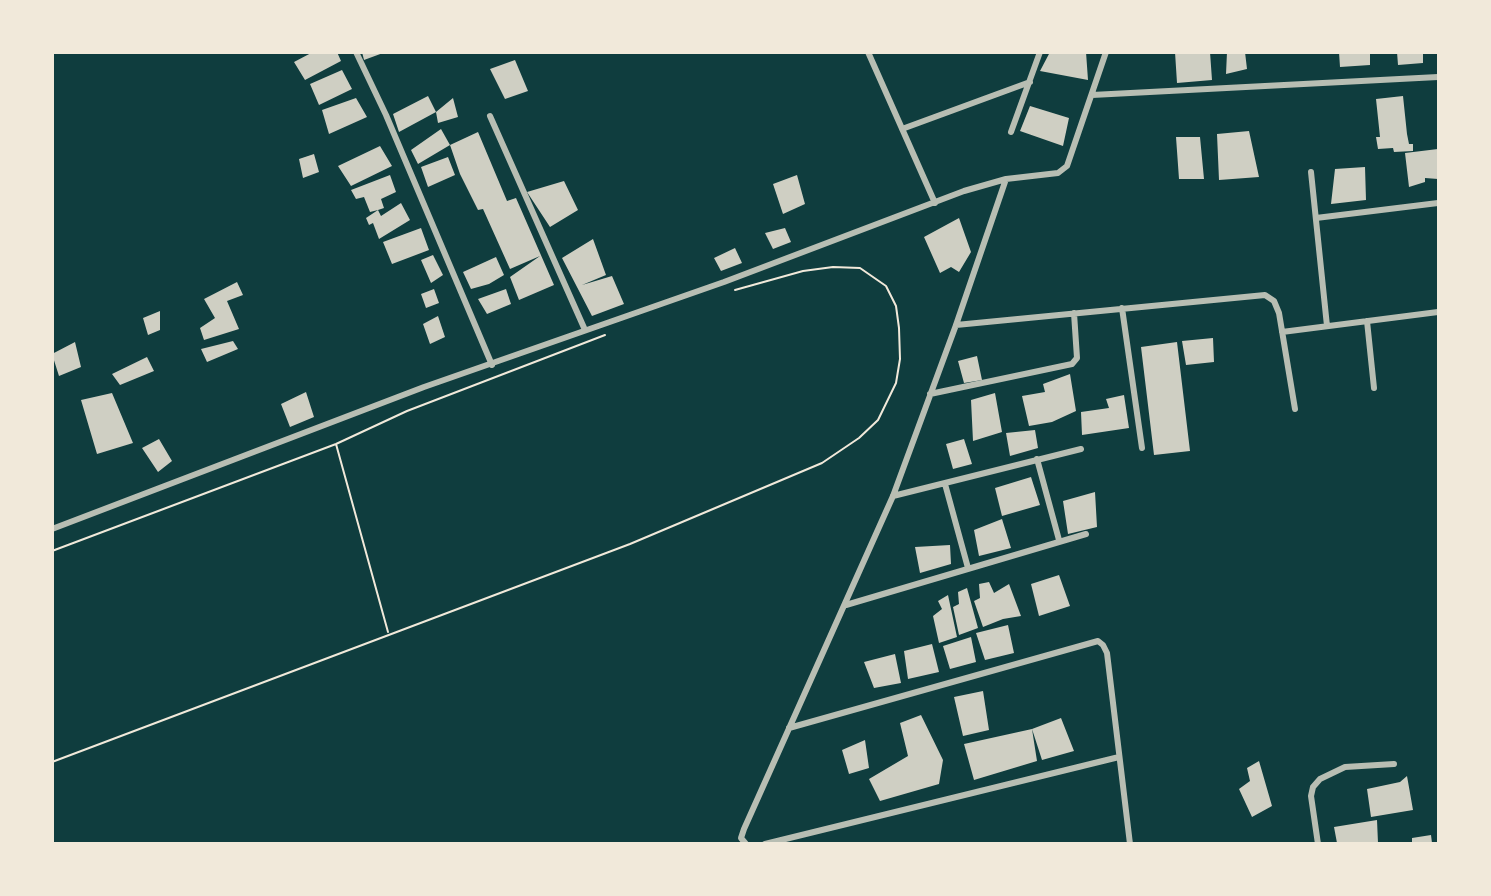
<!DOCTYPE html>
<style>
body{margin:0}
#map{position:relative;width:1491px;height:896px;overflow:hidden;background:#0f3d3e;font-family:Raleway,sans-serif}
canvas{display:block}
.frame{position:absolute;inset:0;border:54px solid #f1e9da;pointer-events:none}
</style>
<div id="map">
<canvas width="1491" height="896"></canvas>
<div class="frame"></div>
</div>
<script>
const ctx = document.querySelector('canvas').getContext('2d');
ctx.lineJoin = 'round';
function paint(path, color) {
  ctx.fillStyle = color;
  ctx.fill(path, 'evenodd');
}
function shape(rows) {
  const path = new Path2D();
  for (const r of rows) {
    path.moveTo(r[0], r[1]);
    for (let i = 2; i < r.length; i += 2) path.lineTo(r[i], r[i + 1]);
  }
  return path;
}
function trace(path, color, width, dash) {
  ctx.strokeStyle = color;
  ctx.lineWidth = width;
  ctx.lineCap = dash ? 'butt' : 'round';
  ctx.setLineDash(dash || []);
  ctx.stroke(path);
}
paint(shape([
 [313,52,337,52,341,61,305,80,294,62],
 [362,52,383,52,383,53,364,60],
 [1050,52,1086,52,1088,80,1040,71],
 [1175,52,1210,52,1212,80,1177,83],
 [1227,52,1245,52,1247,69,1226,74],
 [1339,52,1370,52,1370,65,1340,67],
 [1397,52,1423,52,1423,63,1398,65],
 [515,60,528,91,505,99,490,69],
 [342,70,352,89,319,105,310,84],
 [428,96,436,112,453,98,458,117,438,123,436,112,399,132,393,114],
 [1403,96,1407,134,1409,144,1413,144,1413,151,1394,152,1393,148,1378,149,1376,137,1380,137,1376,99],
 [356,98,367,117,329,134,322,110],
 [1030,106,1069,118,1063,146,1020,131],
 [441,129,450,145,478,132,507,201,516,198,554,285,519,300,510,277,540,256,510,269,483,209,478,210,460,174,450,145,418,164,411,150],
 [1249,131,1259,177,1219,180,1217,134],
 [1176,137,1200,137,1204,179,1179,179],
 [380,146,392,166,351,186,338,166],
 [1438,149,1438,179,1425,178,1425,182,1409,187,1405,153],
 [314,154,319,172,303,178,299,159],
 [448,157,455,175,428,187,421,167],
 [1365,167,1366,200,1331,204,1335,169],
 [390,175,396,192,381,199,384,208,378,210,381,216,401,203,410,220,379,239,373,223,369,225,366,218,378,210,370,212,364,197,356,199,351,190],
 [797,175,805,204,783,214,773,184],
 [564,181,578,210,550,227,527,192],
 [959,218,971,252,959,272,951,267,940,273,924,237],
 [421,228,429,250,392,264,383,242],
 [785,228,791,242,773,249,765,233],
 [593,239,606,275,582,285,612,276,624,304,592,316,562,258],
 [735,248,742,263,721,271,714,258],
 [433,255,443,275,431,283,421,260],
 [496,257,504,275,489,284,471,289,463,272],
 [237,282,243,295,227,301,239,329,204,340,200,328,215,318,204,299],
 [434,289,439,303,426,308,421,294],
 [506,289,511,304,487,314,478,299],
 [160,311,160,330,148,335,143,318],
 [438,316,445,337,430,344,423,324],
 [1213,338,1214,362,1186,365,1182,341],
 [233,341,238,349,207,362,201,349],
 [75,342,81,367,59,376,52,354],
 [1177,342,1190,451,1154,455,1141,347],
 [977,356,982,380,964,383,958,361],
 [147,357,154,371,120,385,112,374],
 [1070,374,1076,411,1052,422,1029,426,1022,396,1045,392,1043,384],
 [306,392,314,417,290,427,281,404],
 [112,393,133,443,97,454,81,400],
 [995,393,1002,432,973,441,971,400],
 [1124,395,1129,428,1082,435,1081,412,1109,408,1106,399],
 [1035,430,1038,448,1010,456,1006,433],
 [159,439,172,461,158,472,142,448],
 [964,439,972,464,953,469,946,444],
 [1031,477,1040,505,1002,516,995,488],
 [1095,492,1097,527,1068,534,1063,501],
 [1002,519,1011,548,979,556,974,530],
 [950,545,951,564,920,573,915,547],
 [1059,575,1070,606,1039,616,1031,584],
 [989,582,994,593,1009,584,1021,616,1003,619,983,627,974,601,980,598,979,584],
 [967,588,978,628,959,635,953,607,959,604,958,592],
 [948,595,957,637,939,643,933,616,942,609,938,601],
 [1008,625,1014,653,985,660,976,633],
 [971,637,976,662,950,669,943,646],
 [932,644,939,672,908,679,904,651],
 [895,654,901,683,874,688,864,662],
 [983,691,989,730,963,736,954,697],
 [921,715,943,760,939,784,880,801,869,779,908,756,900,723],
 [1061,718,1074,751,1042,760,1032,729],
 [1032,729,1037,761,974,780,964,744],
 [865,740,869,768,849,774,842,750],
 [1259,761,1272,806,1252,817,1239,789,1250,781,1247,768],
 [1407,776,1413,810,1371,817,1367,789,1400,782],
 [1377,820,1378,843,1337,843,1334,827],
 [1431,835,1432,843,1412,843,1412,838]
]), '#cfcfc3');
trace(shape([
 [336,444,388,632],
 [52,551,336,444,407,411,605,335],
 [52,762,630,544,822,463,859,438,878,420,896,383,900,359,899,328,896,306,886,286,860,268,833,267,803,271,735,290]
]), '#f1e9da', 2);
trace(shape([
 [356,52,386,115,492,365],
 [868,52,935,203],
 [1092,95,1438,77],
 [490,116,585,330],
 [902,129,1030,82],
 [1011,132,1040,52],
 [1311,172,1327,326],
 [1316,218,1438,203],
 [1122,308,1142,448],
 [1367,321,1374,388],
 [956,325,1265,295,1274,301,1279,313,1295,409],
 [1282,332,1438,312],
 [930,394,1072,364,1077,358,1074,313],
 [1037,459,1059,540],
 [945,484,968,568],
 [893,496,1081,449],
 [52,529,424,387,724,282,964,191,1006,179,1058,173,1067,166,1106,52],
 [846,605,1086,534],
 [789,728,1098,641,1103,645,1107,653,1130,844],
 [746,844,741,838,744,829,893,496,956,325,1006,179],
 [765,844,1119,757],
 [1318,844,1311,796,1313,787,1320,779,1345,767,1394,764]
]), '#b8beb3', 6);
</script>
